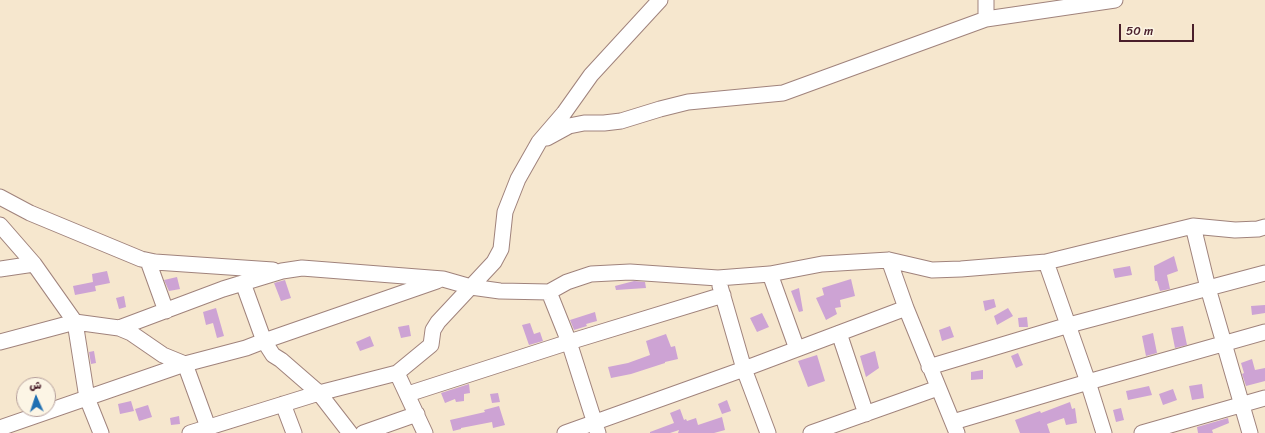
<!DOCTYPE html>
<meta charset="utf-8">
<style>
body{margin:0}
#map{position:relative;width:1265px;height:433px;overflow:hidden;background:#f6e7ce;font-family:Sriracha,"Playpen Sans Arabic",sans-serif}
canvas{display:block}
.north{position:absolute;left:16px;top:377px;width:40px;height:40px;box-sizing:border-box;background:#fcf5e5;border:1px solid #b59f9b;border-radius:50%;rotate:357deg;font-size:11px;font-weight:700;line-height:16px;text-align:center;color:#4a1f2b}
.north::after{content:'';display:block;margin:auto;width:14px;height:18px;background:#1f6fb2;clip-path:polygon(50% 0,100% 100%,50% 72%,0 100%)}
.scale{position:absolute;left:1119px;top:24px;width:75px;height:18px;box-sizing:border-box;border:2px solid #4a1f2b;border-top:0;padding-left:5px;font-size:12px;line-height:14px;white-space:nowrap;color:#4a1f2b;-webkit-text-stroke:3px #fcf5e5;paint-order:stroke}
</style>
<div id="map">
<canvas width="1265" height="433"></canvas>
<div class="north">ش</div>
<div class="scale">50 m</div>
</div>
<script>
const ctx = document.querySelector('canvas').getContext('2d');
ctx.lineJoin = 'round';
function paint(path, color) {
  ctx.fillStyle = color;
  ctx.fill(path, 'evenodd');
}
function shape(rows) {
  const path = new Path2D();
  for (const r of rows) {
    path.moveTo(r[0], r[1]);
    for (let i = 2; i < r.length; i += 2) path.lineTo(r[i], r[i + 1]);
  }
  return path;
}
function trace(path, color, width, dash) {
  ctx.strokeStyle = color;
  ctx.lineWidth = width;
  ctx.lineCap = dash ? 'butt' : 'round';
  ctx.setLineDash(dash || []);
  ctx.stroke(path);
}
paint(shape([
 [1174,256,1178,271,1167,275,1170,289,1160,291,1157,281,1155,281,1154,266],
 [1130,266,1132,275,1115,278,1113,269],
 [107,271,110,283,95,286,96,291,75,295,73,286,93,282,92,274],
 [177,277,180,289,169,291,164,280],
 [851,279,855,296,840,300,841,307,835,308,837,314,826,320,816,298,824,295,822,288],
 [285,280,291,298,281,301,274,283],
 [634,281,645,282,646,288,616,290,615,286],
 [799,288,803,311,799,312,791,291],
 [124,296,126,307,119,309,116,298],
 [994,299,996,307,985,311,983,301],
 [1265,305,1265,313,1252,315,1251,306],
 [216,308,224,336,217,338,213,323,206,325,203,312],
 [1008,308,1013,316,997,325,994,316],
 [595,312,597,321,586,324,587,326,574,330,570,320],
 [762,313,769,327,757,332,750,318],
 [1027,317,1028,327,1019,327,1018,318],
 [530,323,534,334,540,332,543,341,529,345,522,325],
 [409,325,411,336,401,338,398,327],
 [950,326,954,337,942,341,939,330],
 [1183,326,1187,345,1175,348,1171,328],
 [1153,333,1157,353,1146,356,1142,336],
 [666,334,671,347,675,346,678,359,665,362,665,363,631,374,611,378,608,367,628,363,650,355,646,341],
 [370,336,374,346,360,351,356,342],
 [94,351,96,363,91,364,89,352],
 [875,351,879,368,866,377,860,356],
 [1018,353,1023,365,1016,368,1011,356],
 [817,355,825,381,808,387,798,361],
 [1252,359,1255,370,1265,368,1265,381,1246,386,1242,374,1244,373,1241,363],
 [983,370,983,379,971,380,971,372],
 [469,384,470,393,464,394,464,401,456,402,455,399,445,403,441,393],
 [1202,384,1204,398,1192,400,1189,386],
 [1149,386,1152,395,1128,400,1126,391],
 [1173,389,1177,400,1163,405,1159,394],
 [498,393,500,402,492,403,490,394],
 [727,400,731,411,722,414,718,404],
 [131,401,134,411,120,414,118,404],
 [1070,402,1072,409,1075,408,1077,423,1066,425,1064,418,1047,424,1050,433,1020,433,1015,420,1040,411,1041,413],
 [148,405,152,417,139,421,135,409],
 [499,406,505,425,493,428,492,422,461,428,461,429,453,431,450,420,485,412,484,410],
 [1121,408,1124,420,1116,422,1113,410],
 [680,409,684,420,686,419,687,421,696,418,698,425,722,417,725,430,714,433,678,433,679,430,670,433,650,433,650,432,674,423,670,413],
 [179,416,180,424,171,425,170,418],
 [1228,418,1229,423,1212,430,1213,433,1198,433,1197,427]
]), '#cda3d4');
const minor = shape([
 [986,0,986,19],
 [547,138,569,126,584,123,604,123,621,121,660,109,688,102,783,93,986,19,1115,0],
 [0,197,30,213,141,259,155,262,273,270],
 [0,225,34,264,75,322,87,398,101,433],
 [1193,226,1208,288,1250,433],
 [889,260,906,308,957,433],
 [148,261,166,311],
 [1046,262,1088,382,1104,433],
 [0,269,34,264],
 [770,274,797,349],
 [243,283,264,341,437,281],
 [720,286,744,369,768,433],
 [549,292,569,342,598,433],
 [119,328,223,289,282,271,302,268,443,279,471,287,500,291,549,292,567,282,591,274,630,272,718,278,770,274,822,264,889,260,932,270,961,269,1046,262,1193,226,1235,230,1258,229,1265,227],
 [839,333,866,414],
 [0,342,75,322,119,328,131,333,163,355,185,364,246,348,264,341,273,355,281,360,319,393,350,433],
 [929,367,1069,325,1265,273],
 [397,373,425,433],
 [408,394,569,342,723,295],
 [283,404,294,433],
 [953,422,1088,382,1265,332],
 [0,428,185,364,208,427],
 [190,433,319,393,397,373,431,345,433,330,438,322,494,262,501,249,505,212,518,179,539,142,564,113,591,75,660,0],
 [363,433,417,414],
 [565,433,744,369,906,308],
 [811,433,938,388],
 [1142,433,1265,398]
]);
trace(minor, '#a0837c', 17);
trace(minor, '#fff', 15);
</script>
